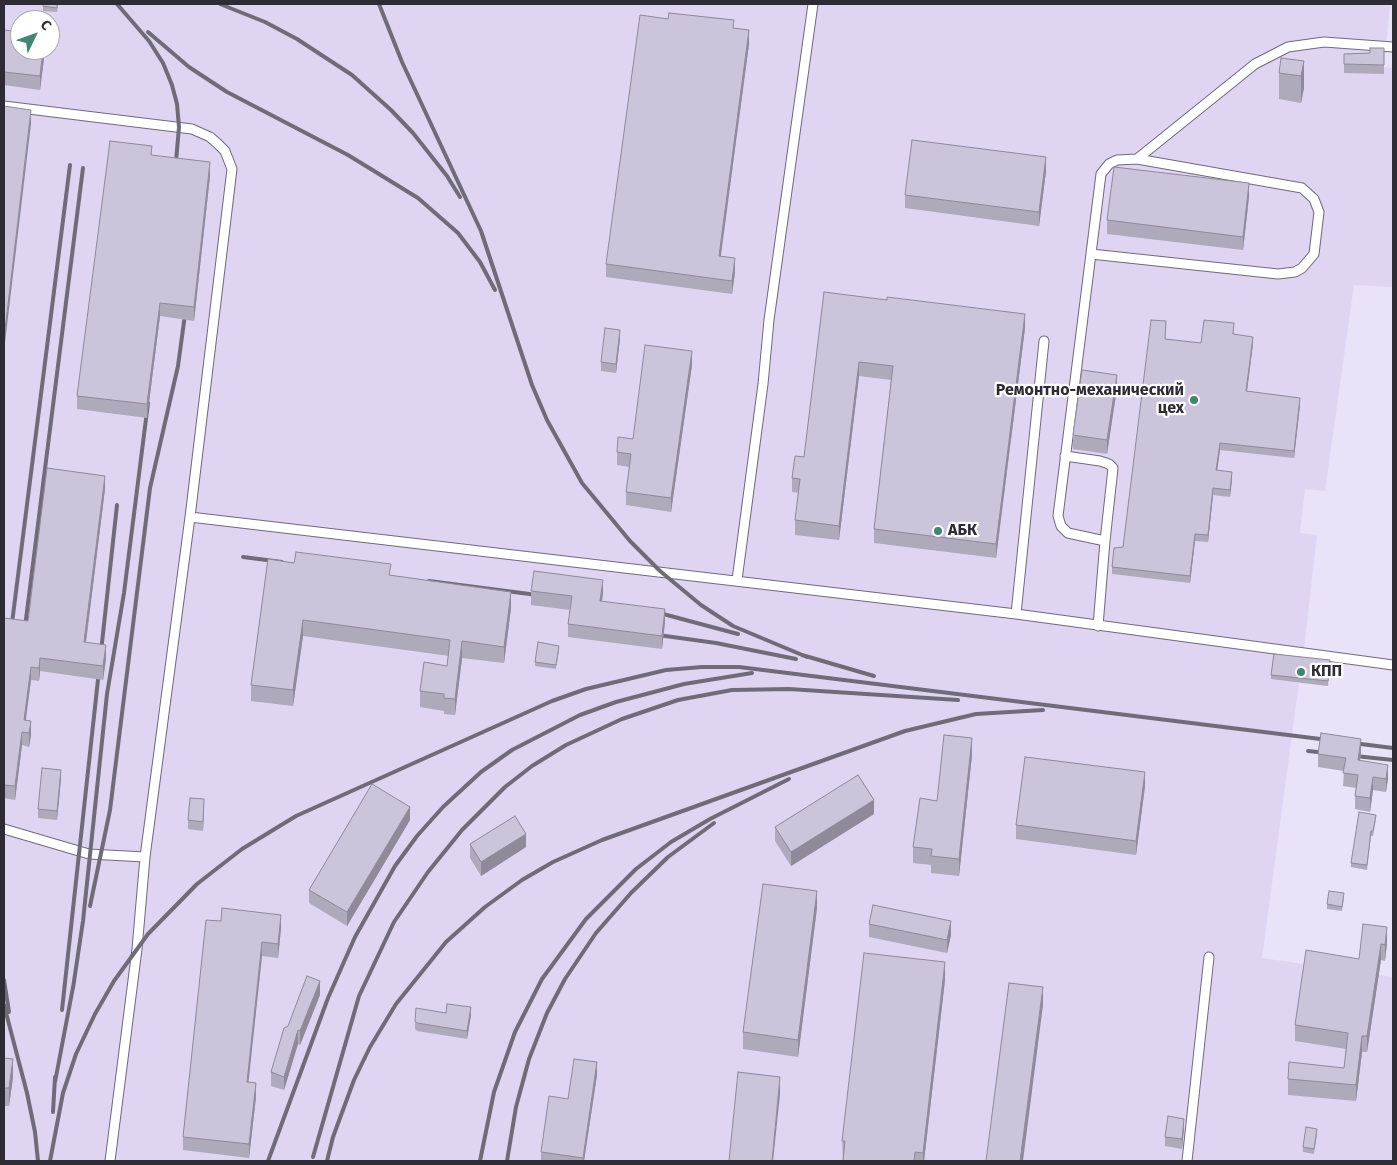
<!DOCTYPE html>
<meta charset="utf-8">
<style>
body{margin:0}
#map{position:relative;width:1397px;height:1165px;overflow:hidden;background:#eae2f9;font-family:"Fira Sans",sans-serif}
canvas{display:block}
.frame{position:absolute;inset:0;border:5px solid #2f2b34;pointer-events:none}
.north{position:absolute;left:10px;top:10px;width:50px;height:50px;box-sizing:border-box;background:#fff;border:1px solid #acaaae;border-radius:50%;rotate:48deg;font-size:14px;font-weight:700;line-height:20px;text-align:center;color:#2f2b34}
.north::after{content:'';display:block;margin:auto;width:18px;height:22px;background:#438472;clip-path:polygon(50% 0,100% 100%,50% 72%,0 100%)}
</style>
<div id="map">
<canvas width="1397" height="1165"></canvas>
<div class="frame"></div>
<div class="north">С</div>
</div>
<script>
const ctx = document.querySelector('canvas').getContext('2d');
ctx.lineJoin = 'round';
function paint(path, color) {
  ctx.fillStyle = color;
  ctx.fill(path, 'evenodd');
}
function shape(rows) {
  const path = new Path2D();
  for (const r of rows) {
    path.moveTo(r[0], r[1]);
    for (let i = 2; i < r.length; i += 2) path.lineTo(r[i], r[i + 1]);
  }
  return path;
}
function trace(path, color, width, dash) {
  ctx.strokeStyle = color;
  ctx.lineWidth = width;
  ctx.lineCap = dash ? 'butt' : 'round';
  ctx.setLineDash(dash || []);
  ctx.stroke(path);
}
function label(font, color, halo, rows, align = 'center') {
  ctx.font = font + ' "Fira Sans",sans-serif';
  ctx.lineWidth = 4.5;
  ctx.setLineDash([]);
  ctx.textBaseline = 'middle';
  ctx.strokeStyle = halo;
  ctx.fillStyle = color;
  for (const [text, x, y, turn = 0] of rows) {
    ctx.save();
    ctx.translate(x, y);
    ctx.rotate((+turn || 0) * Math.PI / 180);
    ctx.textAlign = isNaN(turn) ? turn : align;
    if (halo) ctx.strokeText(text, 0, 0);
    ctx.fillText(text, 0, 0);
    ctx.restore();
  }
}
paint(shape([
 [4,4,1390,4,1384,67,1393,68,1393,287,1354,285,1325,491,1305,489,1300,533,1317,535,1302,667,1327,671,1326,686,1299,683,1262,958,1393,977,1393,1161,4,1161],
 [20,20,50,20,50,50,20,50]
]), '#dfd5f2');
const service = shape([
 [4,106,192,129,210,137,218,144,225,151,232,169,190,517,145,857,137,949,110,1161],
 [1091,254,1278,274,1295,272,1302,268,1314,254,1319,212,1314,199,1302,188,1137,159],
 [1065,456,1100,461,1109,464,1113,468,1105,541],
 [190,517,1016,614,1393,665],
 [737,580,763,384,769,320,813,4],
 [1016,614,1044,341],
 [1098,626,1105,541,1068,533,1061,526,1058,516,1101,174,1109,164,1117,160,1137,159,1255,64,1288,47,1324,42,1393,47],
 [4,829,89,854,145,857],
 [1187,1161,1209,957]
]);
trace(service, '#70697d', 11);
trace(service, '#fff', 9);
trace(shape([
 [117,4,149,41,163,63,172,85,177,104,179,127,175,173],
 [220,4,265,22,297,39,352,75,391,110,413,133,447,176,460,197],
 [379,4,402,62,481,231,532,385,547,420,582,483,630,541,660,571,701,605,733,626,807,657],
 [148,32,189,67,227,92,348,155,418,198,458,233,480,262,495,290],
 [243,557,282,562],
 [429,581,545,596],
 [652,611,738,634],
 [11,631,70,165],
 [651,634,716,643,796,659],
 [24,635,83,168],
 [802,655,874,676],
 [1308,751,1393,760],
 [90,906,110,810,150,488,178,366,186,307],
 [4,980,9,1012],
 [73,988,83,921,107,694,124,593,148,403],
 [4,1005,27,1093,35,1132,38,1161],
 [62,1010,117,505],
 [55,1082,74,982],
 [53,1112,55,1077],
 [313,1157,359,996,394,922,428,872,462,830,505,787,532,766,566,745,622,719,678,700,732,690,789,689,958,700],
 [50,1161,63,1093,76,1054,95,1014,114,981,148,934,197,884,242,849,296,816,552,701,586,689,666,670,702,667,739,667,1393,748],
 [268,1161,328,998,355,937,395,866,417,836,443,807,481,772,512,750,580,715,616,702,684,684,752,673],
 [327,1161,333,1137,354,1080,370,1047,396,1004,446,942,485,907,522,880,553,862,602,840,905,731,976,714,1043,710],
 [480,1161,494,1092,515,1032,542,979,586,919,636,869,671,842,710,819,789,779],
 [507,1161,516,1107,529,1059,547,1013,565,979,596,933,631,893,668,857,714,823]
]), '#716b79', 4);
paint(shape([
 [43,4,58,4,57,12,43,11],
 [734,28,749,44,720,256,735,272,732,294,606,277,606,264],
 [4,30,20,50,45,50,40,90,4,85],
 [1384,48,1384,74,1344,73,1344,54,1370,53],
 [1304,61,1304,88,1301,103,1279,99,1279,73],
 [152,155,210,176,194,321,160,316,147,418,77,409,77,396],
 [1046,171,1039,226,905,208,905,195],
 [1249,197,1243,250,1107,234,1107,220],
 [824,292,1025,328,996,558,874,543,874,529,891,380,859,376,839,540,795,535,795,520,799,493,792,492,792,478,804,457],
 [1166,328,1165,339,1201,343,1234,330,1234,334,1253,344,1247,392,1300,405,1294,458,1220,450,1217,471,1232,479,1230,497,1213,495,1208,542,1195,541,1190,583,1112,574,1112,567,1123,547],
 [620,339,616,373,601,371,601,362],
 [692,365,671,512,626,505,626,492,629,467,617,465,617,452,633,439],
 [1117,388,1107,454,1073,449,1073,435],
 [105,489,86,643,106,659,103,680,40,671,39,681,31,680,25,721,31,735,29,747,22,745,15,800,4,798,4,618,28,621],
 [268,559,391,576,511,608,504,663,462,658,455,715,444,714,444,711,420,707,420,691,447,666,449,656,303,636,293,706,251,701,251,685],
 [531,591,603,593,602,601,665,622,662,649,568,637,568,624,570,610,531,605],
 [559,650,556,669,535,666,535,662],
 [1330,665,1328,686,1271,679,1271,675],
 [1361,753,1360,761,1388,778,1386,792,1373,790,1370,812,1355,809,1355,796,1356,788,1343,786,1344,771,1318,767,1318,754],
 [972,755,959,876,931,873,931,865,913,863,913,847,937,801],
 [61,779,57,820,38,818,38,809],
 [1145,786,1136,855,1016,839,1016,825],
 [204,808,203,831,188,829,188,820],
 [874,814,791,866,775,841,775,827],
 [1376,819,1373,836,1371,836,1367,870,1351,867,1351,863],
 [410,820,347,926,309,903,309,890],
 [470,844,526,847,481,876,470,858],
 [1344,898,1342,911,1327,909,1327,904],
 [817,908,798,1057,743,1049,743,1032],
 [206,920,281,928,278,958,262,956,248,1082,256,1097,249,1158,183,1150,183,1137],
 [869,924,951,935,947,953,869,937],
 [1363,924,1387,943,1385,961,1381,960,1367,1052,1362,1052,1356,1101,1288,1095,1288,1079,1344,1068,1346,1049,1295,1041,1295,1025,1359,959],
 [945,980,924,1161,843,1161,842,1141],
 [320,995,300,1045,298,1044,284,1090,271,1086,271,1072,288,1026],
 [446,1013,471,1015,467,1039,417,1031,415,1029,415,1021],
 [4,1058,13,1077,9,1106,4,1106],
 [597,1075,584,1161,541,1161,541,1152,568,1099],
 [1184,1128,1182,1149,1165,1146,1165,1137],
 [1317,1134,1314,1154,1303,1152,1303,1147]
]), '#afa9bc');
paint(shape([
 [749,30,749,44,719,270,719,256],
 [43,50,45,50,40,90,40,76],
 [1304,61,1304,88,1301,103,1301,76],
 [31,110,31,124,4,351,4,338],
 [1046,157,1046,171,1039,226,1039,212],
 [210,162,210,176,194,321,194,307],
 [1249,183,1249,197,1243,250,1243,237],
 [735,258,735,272,732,294,732,281],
 [160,303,160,316,147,418,147,404],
 [1025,314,1025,328,996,558,996,544],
 [620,330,620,339,616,373,616,364],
 [1253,337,1253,344,1246,398,1246,391],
 [692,351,692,365,671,512,671,498],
 [859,362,859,376,839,540,839,526],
 [1117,375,1117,388,1107,454,1107,440],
 [1300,398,1300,405,1294,458,1294,451],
 [1220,443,1220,450,1216,478,1216,470],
 [1232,472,1232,479,1230,497,1230,490],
 [105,476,105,489,84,656,84,642],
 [1213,488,1213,495,1208,542,1208,535],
 [1195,534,1195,541,1190,583,1190,576],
 [603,580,603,593,600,614,600,601],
 [511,592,511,608,504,663,504,647],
 [665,609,665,622,662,649,662,636],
 [303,620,303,636,293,706,293,690],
 [462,641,462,658,455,715,455,699],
 [106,645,106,659,103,680,103,666],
 [40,658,40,671,39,681,39,668],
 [31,667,31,680,24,734,24,720],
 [31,721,31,735,29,747,29,733],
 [22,732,22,745,15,800,15,786],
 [972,738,972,755,959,876,959,859],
 [1361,739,1361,753,1358,774,1358,760],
 [1388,765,1388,778,1386,792,1386,779],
 [61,770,61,779,57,820,57,811],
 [1145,772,1145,786,1136,855,1136,841],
 [1373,777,1373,790,1370,812,1370,798],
 [204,799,204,808,203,831,203,822],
 [874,800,874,814,791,866,791,852],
 [410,807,410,820,347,926,347,912],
 [526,834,526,847,481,876,481,862],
 [817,891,817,908,798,1057,798,1040],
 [281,915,281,928,278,958,278,944],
 [951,921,951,935,947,953,947,940],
 [1387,927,1387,943,1385,961,1385,945],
 [262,942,262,956,247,1096,247,1082],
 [1381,944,1381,960,1367,1052,1367,1036],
 [945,962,945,980,924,1161,923,1161,923,1153],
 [320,981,320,995,300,1045,300,1031],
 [1043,987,1043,1005,1023,1161,1020,1161],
 [471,1007,471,1015,467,1039,467,1031],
 [298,1030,298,1044,284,1090,284,1077],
 [1362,1036,1362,1052,1356,1101,1356,1085],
 [13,1059,13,1077,9,1106,9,1088],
 [597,1062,597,1075,584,1161,583,1161],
 [780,1077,780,1095,773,1161,772,1161],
 [256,1083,256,1097,249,1158,249,1144],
 [1184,1119,1184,1128,1182,1149,1182,1139]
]), '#8f8999');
const building = shape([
 [43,4,57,4,57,8,43,6,43,4],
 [669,13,734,20,733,28,749,30,719,256,735,258,732,281,606,264,640,15,668,19,669,13],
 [4,30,20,32,20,50,43,50,40,76,4,72,4,30],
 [1370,48,1384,48,1384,65,1344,64,1344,54,1370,53,1370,48],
 [1281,58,1304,61,1301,76,1279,73,1281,58],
 [4,106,31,110,4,338,4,106],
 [912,140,1046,157,1039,212,905,195,912,140],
 [110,141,152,146,151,155,210,162,194,307,160,303,147,404,77,396,110,141],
 [1114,167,1249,183,1243,237,1107,220,1114,167],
 [824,292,887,300,887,297,1025,314,996,544,874,529,893,366,859,362,839,526,795,520,800,479,792,478,795,456,804,457,824,292],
 [1151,320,1166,321,1165,339,1201,343,1204,320,1234,323,1233,334,1253,337,1246,391,1300,398,1294,451,1220,443,1216,470,1232,472,1230,490,1213,488,1208,535,1195,534,1190,576,1112,567,1114,548,1123,547,1151,320],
 [605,328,620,330,616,364,601,362,605,328],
 [645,345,692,351,671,498,626,492,631,454,617,452,618,437,633,439,645,345],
 [1082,370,1117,375,1107,440,1073,435,1082,370],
 [47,468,105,476,84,642,106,645,103,666,40,658,39,668,31,667,24,720,31,721,29,733,22,732,15,786,4,785,4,618,28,621,47,468],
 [296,552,391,564,389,575,511,592,504,647,462,641,455,699,444,698,444,694,420,691,424,662,447,666,450,640,303,620,293,690,251,685,268,559,294,563,296,552],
 [534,571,603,580,600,601,665,609,662,636,568,624,572,596,531,591,534,571],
 [538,642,559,646,556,665,535,662,538,642],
 [1274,654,1330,660,1328,681,1271,675,1274,654],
 [1321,733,1361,739,1358,760,1388,765,1386,779,1373,777,1370,798,1355,796,1358,775,1343,773,1346,758,1318,754,1321,733],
 [944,735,972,738,959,859,931,856,932,849,913,847,920,798,937,801,944,735],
 [1025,757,1145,772,1136,841,1016,825,1025,757],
 [42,768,61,770,57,811,38,809,42,768],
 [858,775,874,800,791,852,775,827,858,775],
 [372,784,410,807,347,912,309,890,372,784],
 [190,798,204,799,203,822,188,820,190,798],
 [1359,812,1376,815,1373,831,1371,831,1367,865,1351,863,1359,812],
 [515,816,526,834,481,862,470,844,515,816],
 [763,884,817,891,798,1040,743,1032,763,884],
 [1329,891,1344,893,1342,907,1327,904,1329,891],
 [873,905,951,921,947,940,869,924,873,905],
 [222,908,281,915,278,944,262,942,247,1082,256,1083,249,1144,183,1137,206,920,221,921,222,908],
 [1363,924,1387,927,1385,945,1381,944,1367,1036,1362,1036,1356,1085,1288,1079,1289,1062,1344,1068,1348,1033,1295,1025,1306,950,1359,959,1363,924],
 [864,953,945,962,923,1153,915,1152,914,1161,843,1161,845,1141,842,1141,864,953],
 [307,976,320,981,300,1031,298,1030,284,1077,271,1072,284,1028,288,1026,307,976],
 [1009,983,1043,987,1020,1161,986,1161,1009,983],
 [447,1004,471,1007,467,1031,417,1023,415,1021,416,1008,446,1013,447,1004],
 [4,1058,13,1059,9,1088,4,1088,4,1058],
 [574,1059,597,1062,583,1158,541,1152,549,1096,568,1099,574,1059],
 [738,1072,780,1077,772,1161,729,1161,738,1072],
 [1168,1116,1184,1119,1182,1139,1165,1137,1168,1116],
 [1306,1127,1317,1129,1314,1149,1303,1147,1306,1127]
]);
paint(building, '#ccc4db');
trace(building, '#8f8999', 1);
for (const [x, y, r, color] of [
 [1194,400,5,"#438472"],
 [938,531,5,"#438472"],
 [1301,672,5,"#438472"]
]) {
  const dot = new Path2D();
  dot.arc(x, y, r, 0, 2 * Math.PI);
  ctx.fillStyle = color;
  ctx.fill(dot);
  trace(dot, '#fff', 2);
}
label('bold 16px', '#2f2b34', '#fff', [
 ["Ремонтно-механический",1184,391,"right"],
 ["цех",1184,409,"right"],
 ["АБК",948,531],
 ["КПП",1311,672]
], 'left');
</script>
